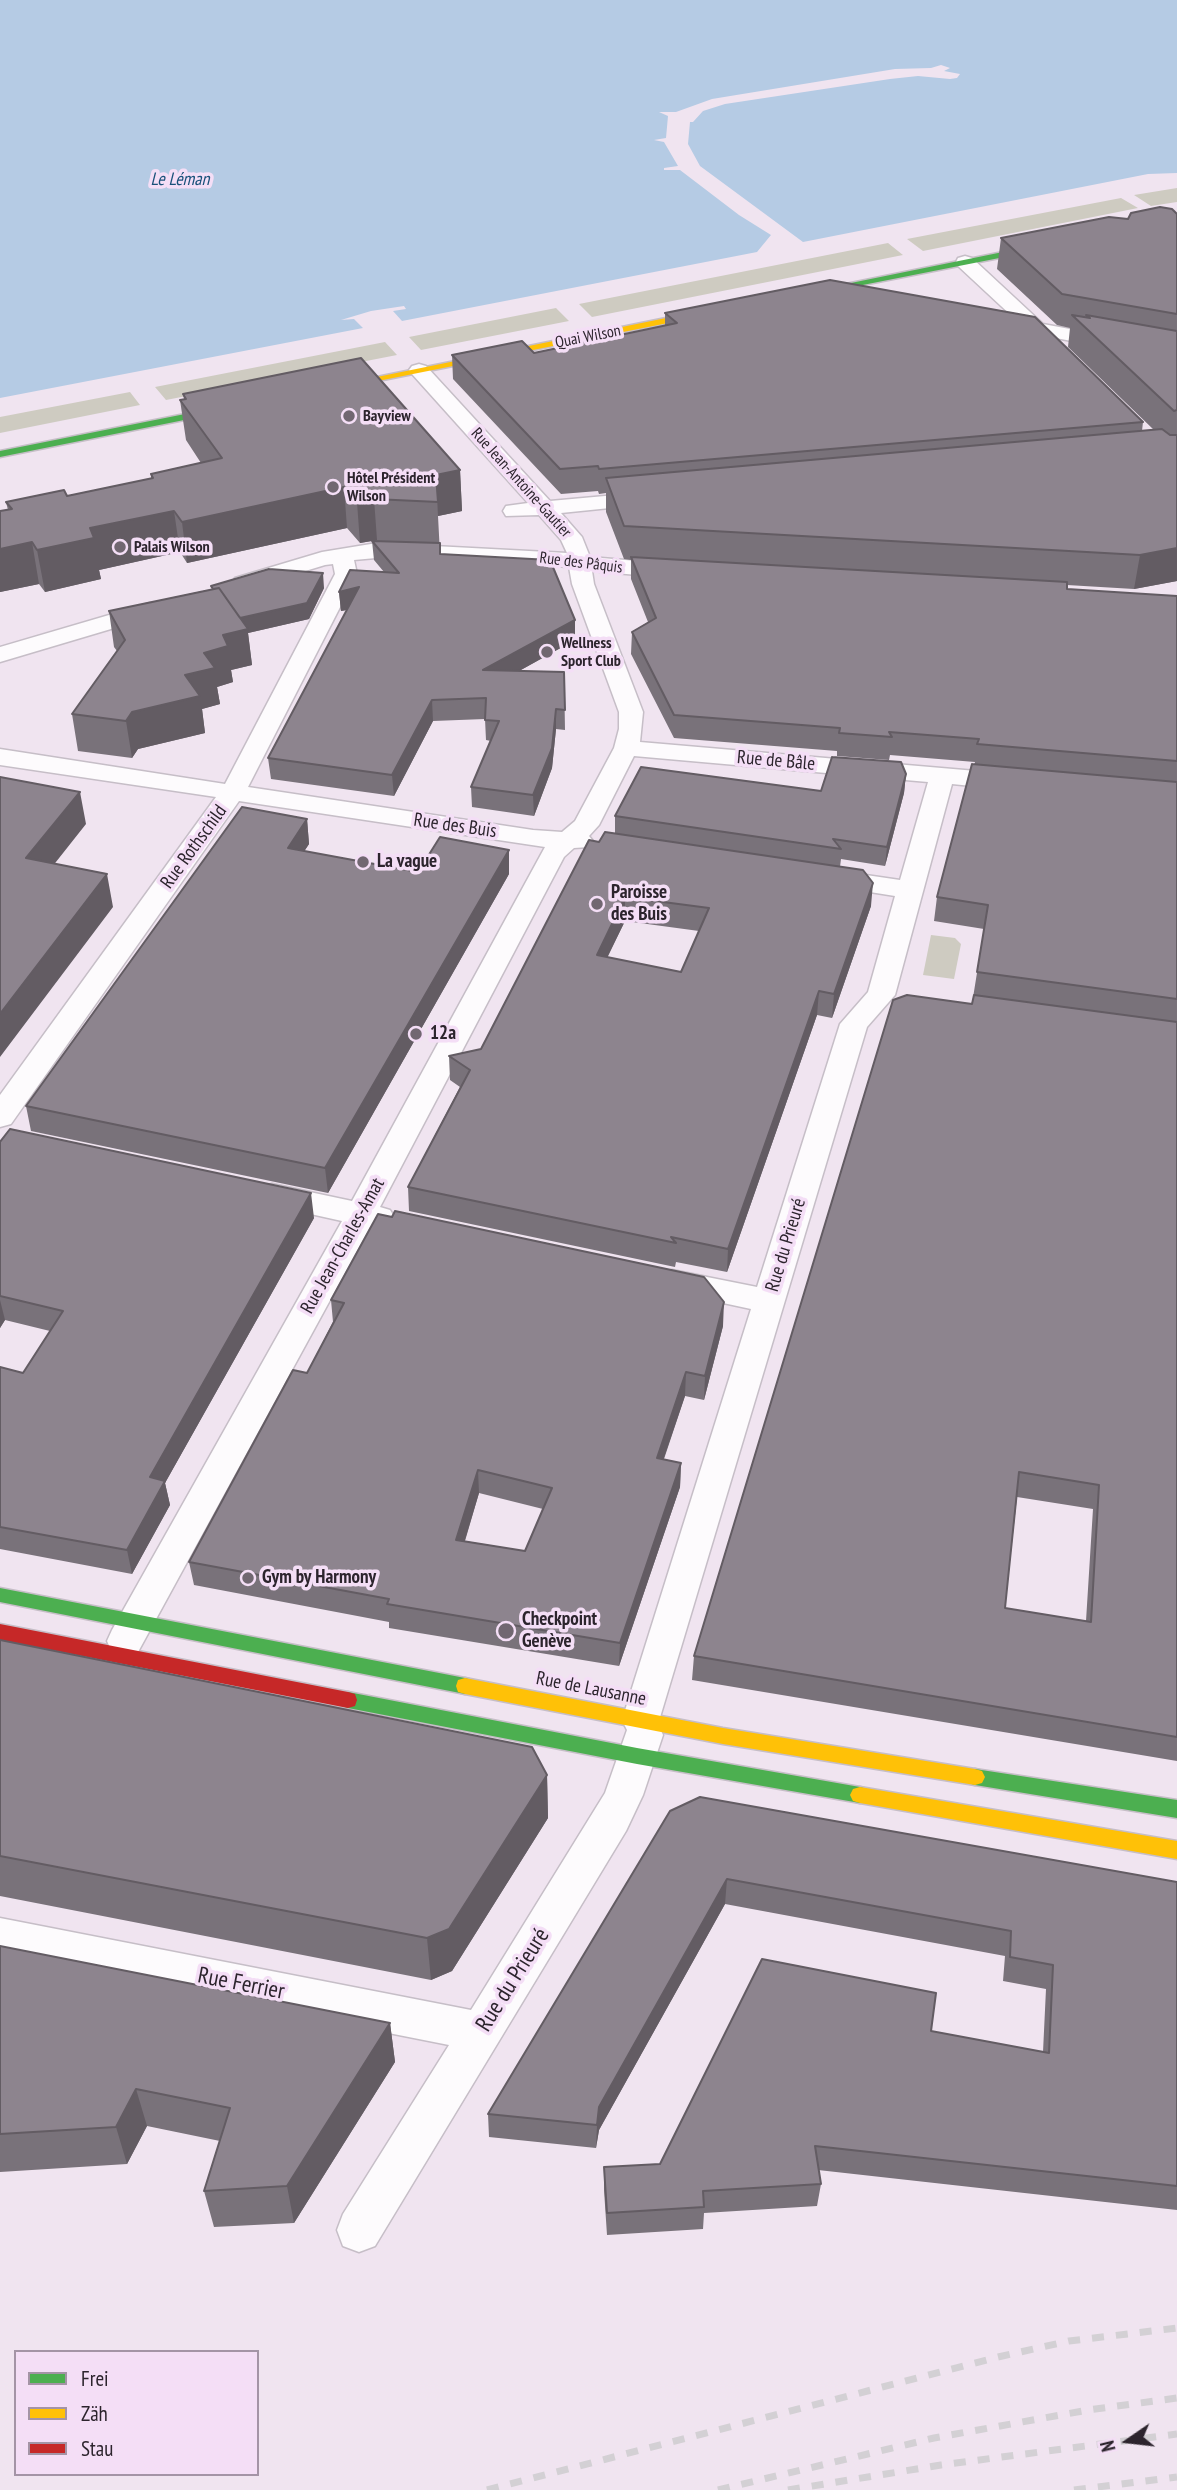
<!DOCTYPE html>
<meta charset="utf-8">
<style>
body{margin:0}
#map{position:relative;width:1177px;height:2490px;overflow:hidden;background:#f0e4f0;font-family:"PT Sans Narrow",sans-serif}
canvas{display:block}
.legend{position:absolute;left:14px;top:2350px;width:245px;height:126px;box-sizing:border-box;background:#f4def6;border:2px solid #a494a6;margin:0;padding:9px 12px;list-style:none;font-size:21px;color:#2c242d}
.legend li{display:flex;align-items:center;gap:14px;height:35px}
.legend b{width:35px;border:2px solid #a494a6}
.north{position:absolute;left:1093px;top:2406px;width:70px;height:70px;-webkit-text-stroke:5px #f4def6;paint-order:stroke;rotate:256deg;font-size:19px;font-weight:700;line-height:28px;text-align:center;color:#2c242d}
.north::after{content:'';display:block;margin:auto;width:24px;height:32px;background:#2c242d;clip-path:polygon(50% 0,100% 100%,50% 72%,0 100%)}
</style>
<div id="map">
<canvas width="1177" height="2490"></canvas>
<ul class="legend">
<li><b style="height:9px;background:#4caf50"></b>Frei</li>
<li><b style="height:9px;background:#ffc107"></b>Zäh</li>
<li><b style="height:9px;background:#c62828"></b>Stau</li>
</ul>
<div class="north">N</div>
</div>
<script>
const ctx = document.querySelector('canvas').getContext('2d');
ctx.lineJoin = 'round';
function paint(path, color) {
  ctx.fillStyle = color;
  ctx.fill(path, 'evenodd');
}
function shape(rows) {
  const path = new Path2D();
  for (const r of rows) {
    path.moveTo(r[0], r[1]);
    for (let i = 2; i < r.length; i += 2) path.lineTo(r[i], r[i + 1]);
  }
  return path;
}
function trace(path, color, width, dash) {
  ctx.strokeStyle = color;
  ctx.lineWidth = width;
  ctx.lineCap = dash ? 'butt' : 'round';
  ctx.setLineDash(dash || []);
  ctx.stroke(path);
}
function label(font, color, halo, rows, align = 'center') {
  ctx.font = font + ' "PT Sans Narrow",sans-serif';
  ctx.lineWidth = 7;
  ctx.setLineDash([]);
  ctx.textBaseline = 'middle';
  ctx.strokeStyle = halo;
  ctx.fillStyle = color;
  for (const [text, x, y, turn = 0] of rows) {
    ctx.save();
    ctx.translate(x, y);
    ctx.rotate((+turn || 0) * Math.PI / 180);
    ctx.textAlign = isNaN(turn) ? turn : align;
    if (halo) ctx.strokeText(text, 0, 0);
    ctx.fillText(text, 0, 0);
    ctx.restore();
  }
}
paint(shape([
 [1177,188,1177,202,1151,206,1134,195],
 [1121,198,1138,208,923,251,907,239],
 [888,243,903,255,592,317,579,304],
 [556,308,569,321,421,350,409,337],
 [385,342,397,355,166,400,155,387],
 [130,392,140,405,0,433,0,417],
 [931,935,955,938,961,944,954,979,923,975]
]), '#cecbc1');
paint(shape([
 [0,0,1177,0,1177,173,1148,174,803,242,700,166,688,144,690,122,693,122,703,111,725,104,890,79,918,76,950,79,957,78,960,74,944,71,950,68,941,65,931,68,895,69,712,99,676,112,659,112,668,116,666,138,654,140,664,142,678,166,664,168,664,170,680,170,739,215,771,235,757,252,402,321,393,311,406,309,404,306,371,311,341,320,354,319,363,328,0,398]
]), '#b5cbe4');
const street = shape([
 [965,256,972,258,1043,324,1177,349,1177,361,1003,328,1000,324,1003,320,1015,319,958,266,956,262,958,258,965,256],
 [419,364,426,366,550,501,649,492,657,493,660,498,657,503,649,504,561,513,582,537,590,557,672,564,680,566,683,571,680,576,672,578,592,571,594,584,643,712,640,742,1011,774,1020,777,1024,782,1020,787,1011,790,952,784,895,995,867,1027,658,1724,663,1735,643,1795,626,1831,375,2246,359,2252,343,2246,337,2230,343,2214,449,2045,0,1956,0,1918,471,2010,605,1793,627,1730,622,1720,751,1309,672,1292,661,1289,656,1281,661,1273,672,1270,757,1287,840,1024,868,992,895,896,832,886,823,884,819,878,823,872,832,870,900,880,928,782,634,756,599,825,589,836,593,841,589,847,574,848,564,857,380,1207,390,1210,395,1218,390,1226,379,1229,370,1227,138,1652,125,1656,112,1652,107,1641,112,1630,342,1221,261,1203,257,1195,261,1187,272,1184,352,1201,545,847,239,801,11,1124,0,1127,0,1095,216,797,0,765,0,749,225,784,335,574,333,564,325,565,243,590,235,588,232,583,235,578,322,552,377,543,567,553,561,540,539,515,506,516,503,511,506,506,528,503,412,374,409,370,412,366,419,364],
 [398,556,569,567,572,584,619,712,619,729,614,748,575,821,562,832,533,830,248,787,357,574,354,560,398,556],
 [150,603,158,605,162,610,158,615,0,662,0,647,150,603]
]);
const fast = shape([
 [1052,242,1057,245,1055,247,802,297,797,294,1052,242],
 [235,404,239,405,239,409,0,457,0,451,235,404],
 [0,1588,465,1678,472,1680,474,1686,472,1692,465,1694,0,1602,0,1588],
 [348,1692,637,1748,860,1787,867,1789,870,1795,867,1801,860,1803,637,1764,348,1708,341,1706,339,1700,341,1694,348,1692],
 [975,1769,1177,1800,1177,1818,975,1785,968,1783,965,1777,968,1771,975,1769]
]);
const slow = shape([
 [715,308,718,309,718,313,328,391,323,388,715,308],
 [465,1678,723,1728,975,1769,982,1771,985,1777,982,1783,975,1785,723,1744,465,1694,458,1692,456,1686,458,1680,465,1678],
 [860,1787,1177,1841,1177,1859,860,1803,853,1801,850,1795,853,1789,860,1787]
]);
const jam = shape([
 [0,1624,348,1692,355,1694,357,1700,355,1706,348,1708,0,1640,0,1624]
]);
trace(street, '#c6bec7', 3);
trace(fast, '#c6bec7', 3);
trace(slow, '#c6bec7', 3);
trace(jam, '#c6bec7', 3);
paint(street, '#fdfbfd');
paint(fast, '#4caf50');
paint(slow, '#ffc107');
paint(jam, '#c62828');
trace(shape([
 [487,2490,998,2357,1069,2341,1177,2328],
 [718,2490,934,2438,1088,2410,1177,2398],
 [788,2490,941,2465,1177,2434],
 [1074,2490,1177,2477]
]), '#d3d0d4', 7, [12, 12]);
paint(shape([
 [1177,214,1177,581,1134,589,1067,585,1067,589,1177,596,1177,1761,692,1680,694,1656,972,1004,984,929,934,921,937,897,975,762,890,755,889,760,837,756,837,751,674,738,631,654,632,632,648,622,631,579,631,560,624,559,606,512,606,493,599,494,598,491,561,494,453,379,452,355,534,353,665,326,665,313,1143,422,1142,431,1154,430,1068,347,1070,328,1057,325,997,269,1001,238,1128,219],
 [1017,1497,1093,1509,1086,1621,1005,1608],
 [183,394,460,470,462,511,438,516,440,554,575,620,575,640,519,671,564,672,565,730,556,729,552,768,534,816,472,807,471,787,491,741,486,740,485,719,433,721,394,796,271,779,268,758,347,610,341,611,339,592,384,572,374,560,372,541,360,543,347,528,187,563,180,552,99,570,101,579,45,592,39,584,0,592,0,511,8,510,6,502,67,496,151,479,151,474,201,463,186,440,180,400,184,399],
 [211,586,324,588,309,619,248,633,252,665,231,670,233,682,217,687,220,704,202,709,205,733,138,749,132,758,78,751,72,714,117,651,114,647,109,611,212,589],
 [906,774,904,793,885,866,841,859,840,867,871,906,832,1018,817,1015,727,1272,676,1262,675,1267,409,1211,408,1187,460,1087,450,1080,449,1056,481,1049,599,842,615,833,615,816,821,791],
 [625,921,699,931,681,972,607,957],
 [307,819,309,844,304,851,418,872,509,874,328,1193,31,1131,26,1106],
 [0,1142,314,1218,165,1483,170,1505,132,1574,0,1549,0,1367,23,1373,50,1331,5,1320,0,1328],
 [331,1300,723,1326,704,1400,685,1396,664,1459,681,1463,680,1487,619,1666,389,1628,389,1622,194,1585,189,1562,307,1373,333,1322],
 [479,1493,543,1509,525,1551,465,1541],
 [0,1640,547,1775,548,1818,452,1971,431,1980,0,1896],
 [670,1811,1177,1882,1177,2210,818,2170,821,2184,817,2206,704,2213,703,2229,607,2235,604,2190,604,2167,660,2164,931,2031,1043,2052,1046,1989,1003,1981,1005,1956,725,1904,599,2130,596,2148,489,2137,488,2114],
 [0,1946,390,2023,395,2062,294,2223,214,2227,204,2191,220,2141,147,2126,127,2164,0,2172]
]), '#79727a');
paint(shape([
 [460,470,462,511,438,516,436,475],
 [344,487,347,528,187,563,182,522],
 [374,499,377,540,360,543,357,502],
 [174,511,180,552,99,570,101,579,45,592,37,550,90,528],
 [32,542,39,584,0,592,0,549],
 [1177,548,1177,581,1134,589,1140,555],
 [323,573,324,588,309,619,248,633,252,665,231,670,233,682,217,687,220,704,202,709,205,733,138,749,132,758,126,721,132,712,185,675,204,653,223,635,234,620],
 [359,587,361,607,341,611,339,592],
 [575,620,575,640,483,691,483,670],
 [432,700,433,721,394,796,392,775],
 [556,709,556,729,552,768,534,816,533,795],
 [906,774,904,793,885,866,887,847],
 [80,792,86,824,33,891,26,858],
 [307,819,309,844,291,872,288,848],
 [509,850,509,874,328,1193,325,1168],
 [107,874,113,907,0,1057,0,1014],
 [873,883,871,906,832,1018,834,994],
 [625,897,625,921,597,979,597,955],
 [819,991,817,1015,727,1272,728,1249],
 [311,1193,314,1218,165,1483,170,1505,132,1574,127,1550,150,1477],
 [0,1300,5,1320,0,1328],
 [724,1302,723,1326,704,1400,705,1376],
 [686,1372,685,1396,656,1481,657,1458],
 [681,1463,680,1487,619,1666,620,1643],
 [478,1470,479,1493,458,1563,456,1540],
 [547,1775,548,1818,452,1971,431,1980,427,1938],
 [727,1879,725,1904,599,2130,596,2148,597,2125,599,2107],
 [390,2023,395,2062,294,2223,287,2186],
 [136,2089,147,2126,127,2164,116,2127]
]), '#635c63');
const building = shape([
 [1160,207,1172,209,1177,214,1177,314,1062,294,1001,238,1109,217,1128,219,1131,213,1160,207],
 [830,280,1035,317,1143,422,599,469,598,466,560,469,452,355,522,341,534,353,677,323,665,313,830,280],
 [1072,315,1090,318,1086,315,1177,331,1177,410,1174,411,1072,315],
 [361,358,460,470,436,475,438,502,374,499,357,502,344,487,182,522,174,511,90,528,94,538,37,550,32,542,0,549,0,511,12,509,6,502,64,490,67,496,153,478,151,474,222,458,180,400,186,399,183,394,361,358],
 [1162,429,1170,435,1177,435,1177,548,1140,555,624,526,606,478,1162,429],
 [372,541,440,543,440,554,550,560,575,620,483,670,564,672,565,710,556,709,552,748,533,795,471,787,499,721,485,720,486,698,432,700,392,775,268,758,359,587,339,592,350,570,399,573,372,541],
 [631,557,1067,582,1067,589,1177,596,1177,761,977,744,979,739,889,732,892,737,839,733,840,728,674,715,632,632,656,618,631,557],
 [269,569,323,573,307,603,240,618,219,588,213,589,211,586,269,569],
 [219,588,248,629,223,635,228,646,204,653,215,668,185,675,200,696,132,712,126,721,72,714,125,640,109,611,219,588],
 [832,757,901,762,906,774,887,847,833,839,841,849,615,816,641,767,821,791,832,757],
 [972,764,1177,782,1177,999,977,972,988,905,937,897,972,764],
 [0,777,80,792,26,858,107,874,0,1014,0,777],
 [242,807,307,819,288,848,418,872,440,837,509,850,325,1168,26,1106,242,807],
 [605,832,863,870,873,883,834,994,819,991,728,1249,671,1237,676,1243,408,1187,470,1070,449,1056,481,1049,589,840,599,842,605,832],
 [625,897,709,908,681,972,597,955,625,897],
 [907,995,972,1004,974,995,1177,1022,1177,1737,694,1656,893,1000,907,995],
 [1019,1472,1099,1485,1091,1622,1005,1608,1019,1472],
 [10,1129,311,1193,150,1477,165,1481,127,1550,0,1527,0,1367,23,1373,63,1311,0,1296,0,1142,10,1129],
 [395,1211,704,1277,724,1302,705,1376,686,1372,657,1458,681,1463,620,1643,387,1604,389,1599,189,1562,293,1370,307,1373,344,1303,331,1300,378,1214,392,1217,395,1211],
 [478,1470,552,1488,525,1551,456,1540,478,1470],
 [0,1640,532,1747,547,1775,449,1929,427,1938,0,1856,0,1640],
 [700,1797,1177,1882,1177,2186,815,2146,821,2184,703,2191,704,2207,607,2213,604,2167,660,2164,762,1959,936,1993,931,2031,1049,2053,1053,1965,1010,1957,1011,1931,727,1879,599,2107,597,2125,488,2114,670,1811,700,1797],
 [0,1946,390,2023,287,2186,204,2191,230,2108,136,2089,116,2127,0,2134,0,1946]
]);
paint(building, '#8d848e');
trace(building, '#635c63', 2);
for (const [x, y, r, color] of [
 [349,416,7,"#716771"],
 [333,487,7,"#716771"],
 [120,547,7,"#716771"],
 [547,652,7,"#716771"],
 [363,862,7,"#716771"],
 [597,904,7,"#716771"],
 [416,1034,7,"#716771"],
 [248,1578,7,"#716771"],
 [506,1631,9,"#716771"]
]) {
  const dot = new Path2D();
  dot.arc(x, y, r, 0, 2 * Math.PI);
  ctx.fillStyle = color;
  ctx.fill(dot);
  trace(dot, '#f4def6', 2.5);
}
label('16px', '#2c242d', '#f4def6', [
 ["Quai Wilson",588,337,-11],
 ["Rue Jean-Antoine-Gautier",521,483,48],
 ["Rue des Pâquis",581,563,7]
]);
label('bold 16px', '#2c242d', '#f4def6', [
 ["Bayview",363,416],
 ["Hôtel Président",347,478],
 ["Wilson",347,496],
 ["Palais Wilson",134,547],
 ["Wellness",561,643],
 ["Sport Club",561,661]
], 'left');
label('italic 18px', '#19517a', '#f4def6', [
 ["Le Léman",180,180]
]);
label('19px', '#2c242d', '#f4def6', [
 ["Rue de Bâle",776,761,5],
 ["Rue des Buis",455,826,8],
 ["Rue Rothschild",194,847,-54],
 ["Rue du Prieuré",786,1245,-73],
 ["Rue Jean-Charles-Amat",343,1246,-61],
 ["Rue de Lausanne",591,1689,11]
]);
label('bold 19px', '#2c242d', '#f4def6', [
 ["La vague",377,862],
 ["Paroisse",611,893],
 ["des Buis",611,915],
 ["12a",430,1034],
 ["Gym by Harmony",262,1578],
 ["Checkpoint",522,1620],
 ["Genève",522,1642]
], 'left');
label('23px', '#2c242d', '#f4def6', [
 ["Rue du Prieuré",513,1980,-58],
 ["Rue Ferrier",241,1984,11]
]);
</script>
